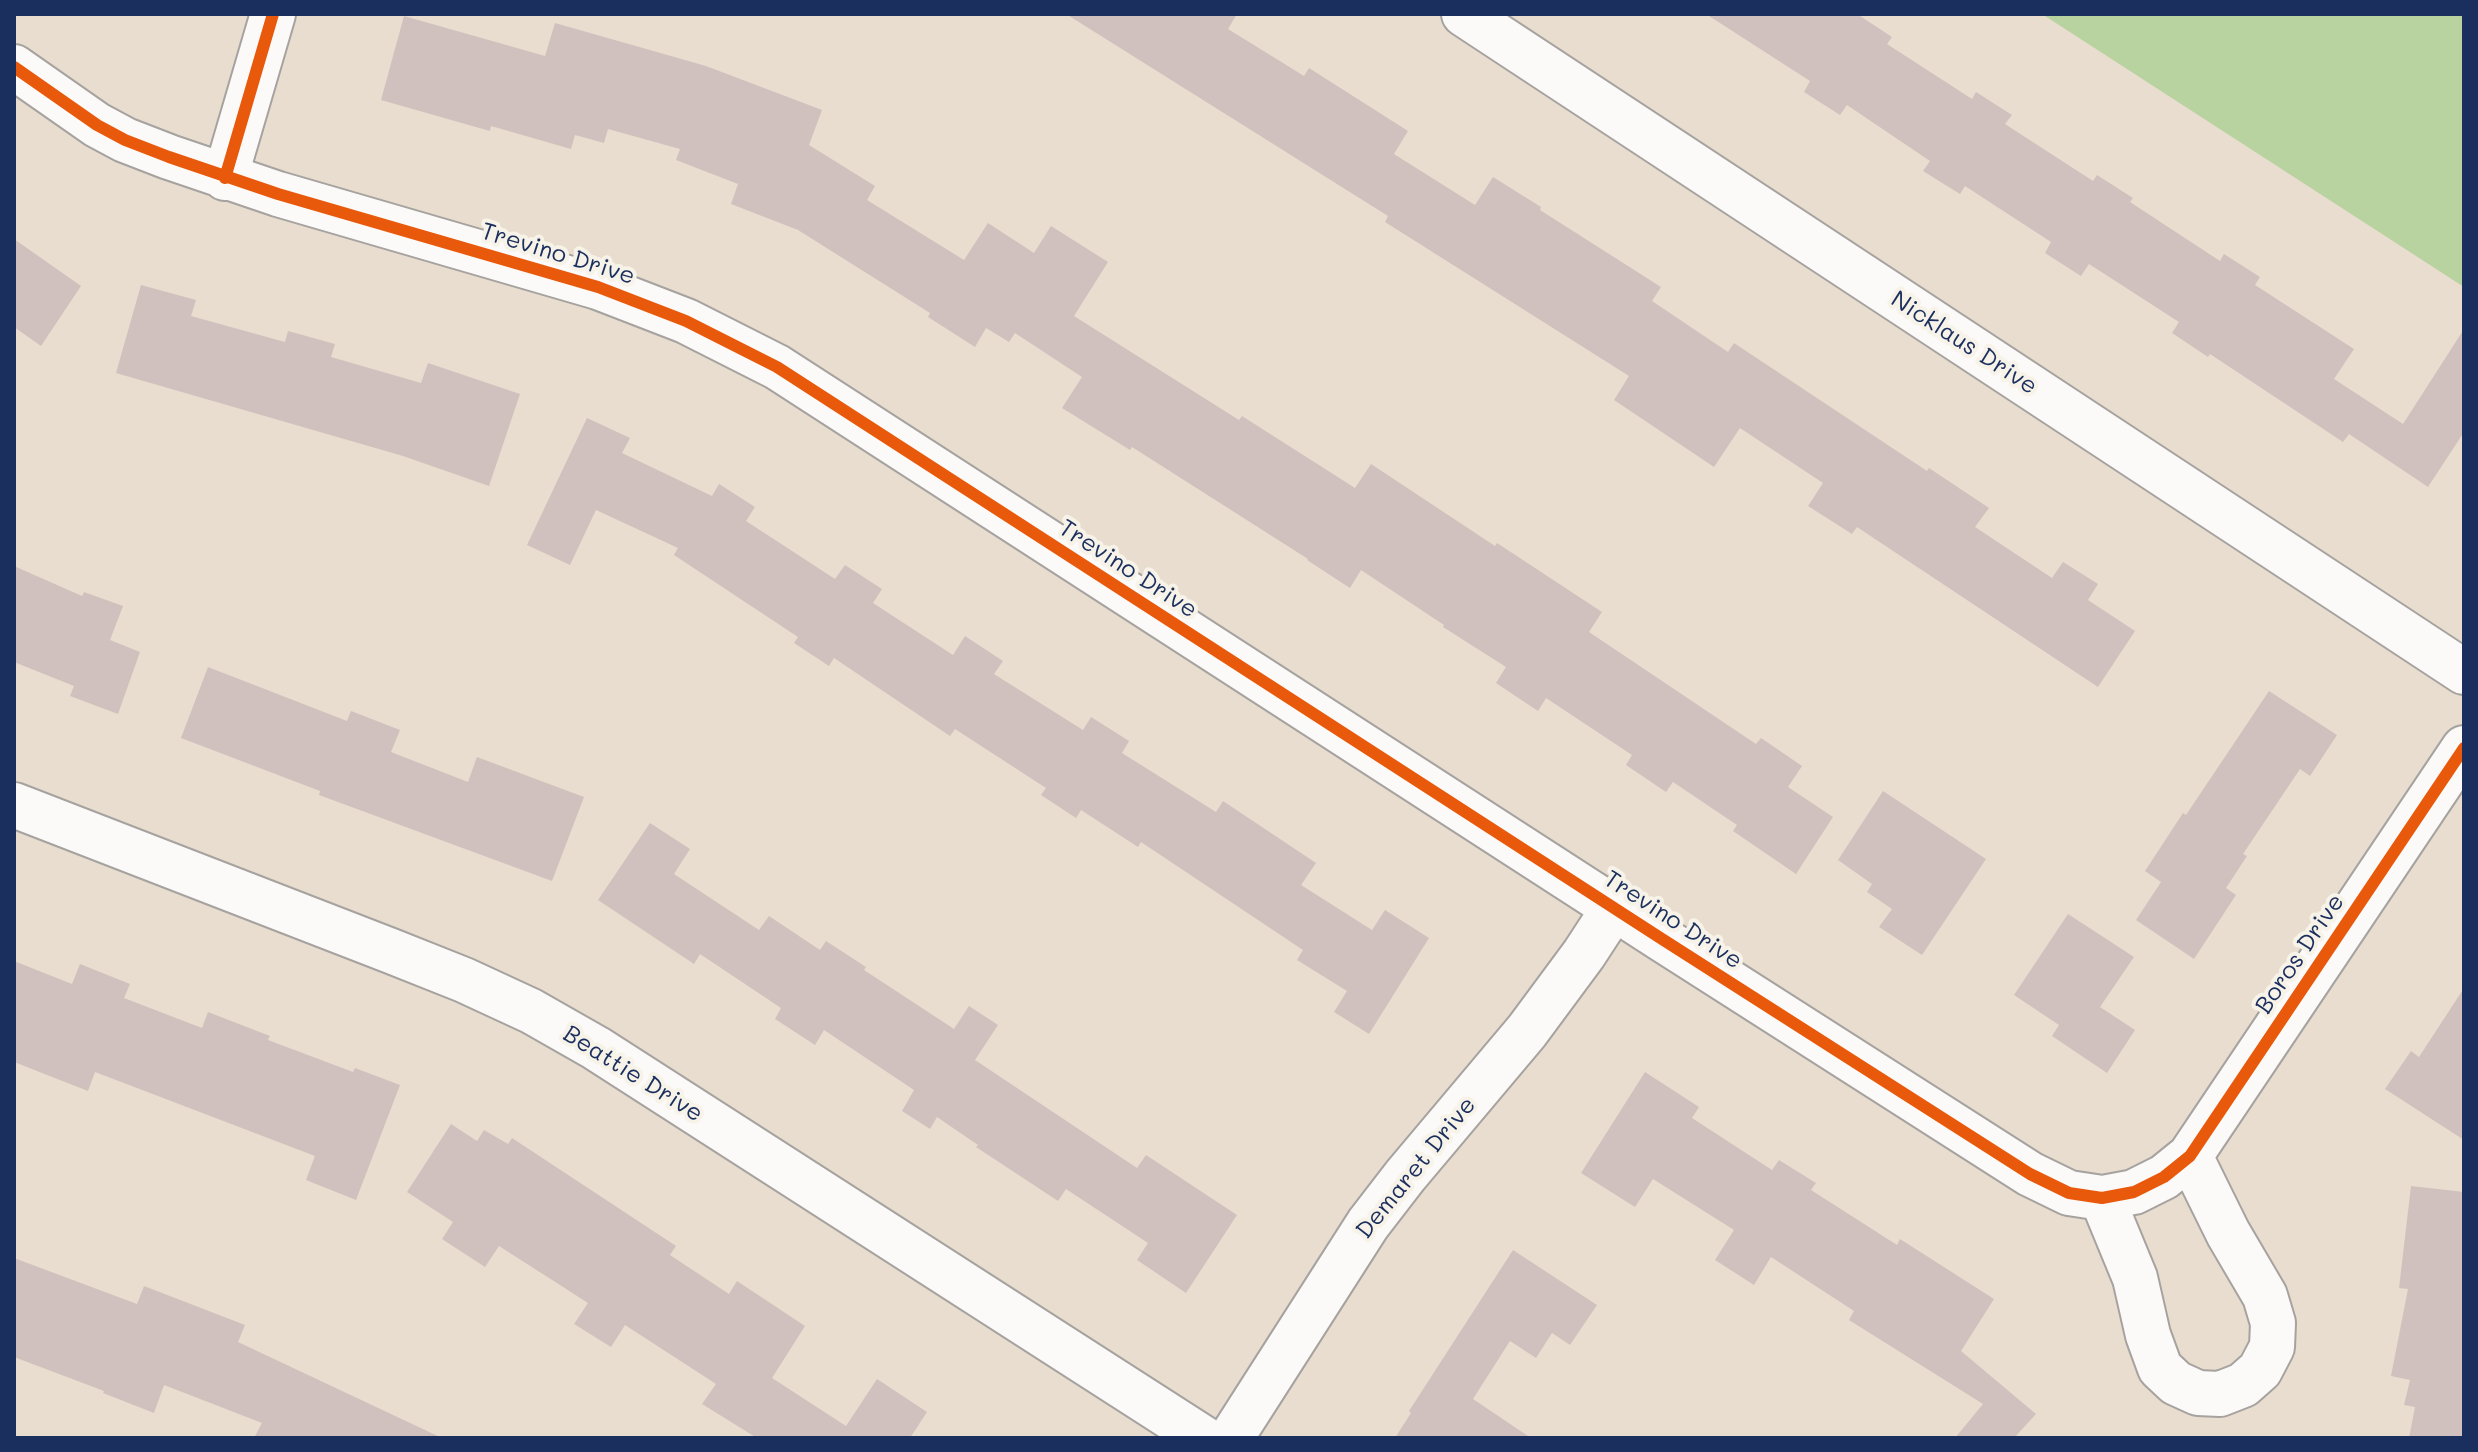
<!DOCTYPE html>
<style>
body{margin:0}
#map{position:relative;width:2478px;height:1452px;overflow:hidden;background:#e8ddce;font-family:Mali,sans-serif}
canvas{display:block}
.frame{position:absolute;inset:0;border:16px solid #1b2f5e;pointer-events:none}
</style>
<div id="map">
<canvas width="2478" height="1452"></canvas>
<div class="frame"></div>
</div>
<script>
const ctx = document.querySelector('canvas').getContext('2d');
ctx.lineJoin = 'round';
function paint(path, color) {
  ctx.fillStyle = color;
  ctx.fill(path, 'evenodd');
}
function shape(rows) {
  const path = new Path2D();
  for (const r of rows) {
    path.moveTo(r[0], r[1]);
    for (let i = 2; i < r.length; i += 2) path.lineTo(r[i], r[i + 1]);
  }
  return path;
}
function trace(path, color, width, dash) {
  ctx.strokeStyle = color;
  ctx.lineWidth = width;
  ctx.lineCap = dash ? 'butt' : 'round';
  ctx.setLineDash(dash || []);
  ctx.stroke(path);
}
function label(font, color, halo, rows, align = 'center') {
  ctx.font = font + ' Mali,sans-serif';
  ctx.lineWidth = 8;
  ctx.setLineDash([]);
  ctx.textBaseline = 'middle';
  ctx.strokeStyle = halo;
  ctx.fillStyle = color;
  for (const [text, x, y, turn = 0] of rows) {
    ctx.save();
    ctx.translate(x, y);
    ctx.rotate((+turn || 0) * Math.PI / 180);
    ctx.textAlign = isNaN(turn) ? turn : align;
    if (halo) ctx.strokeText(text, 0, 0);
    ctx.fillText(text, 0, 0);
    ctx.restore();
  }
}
paint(shape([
 [2042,14,2464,14,2464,287]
]), '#b8d2a0');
paint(shape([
 [1066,14,1237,14,1228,29,1304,76,1309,68,1408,131,1394,154,1475,205,1493,177,1541,207,1540,210,1661,287,1652,301,1728,352,1734,343,1927,471,1929,468,1989,508,1975,527,2052,578,2063,562,2098,584,2088,600,2135,631,2098,687,1857,527,1852,534,1808,506,1823,483,1740,428,1714,467,1614,400,1629,376,1385,222,1388,216],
 [1706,14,1857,14,1892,37,1887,44,1972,99,1976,92,2012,115,2005,124,2093,181,2097,175,2133,198,2130,202,2220,261,2224,254,2260,277,2255,285,2354,349,2334,379,2403,424,2464,329,2464,432,2428,487,2349,434,2343,442,2210,354,2208,357,2172,333,2179,322,2089,264,2081,276,2045,253,2051,242,1965,186,1960,194,1923,171,1930,161,1847,105,1840,115,1804,92,1810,81],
 [404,16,545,56,555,23,706,66,822,110,809,145,875,186,867,200,964,260,988,223,1034,253,1051,226,1108,262,1074,316,1239,420,1242,416,1355,488,1371,464,1495,546,1497,543,1602,612,1589,632,1756,744,1761,738,1802,766,1788,787,1833,817,1796,874,1733,831,1737,825,1673,782,1666,792,1626,765,1632,755,1546,698,1538,711,1496,683,1506,667,1443,627,1444,625,1361,570,1350,588,1307,560,1308,559,1132,447,1130,450,1062,408,1082,377,1015,333,1009,342,986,328,975,347,928,317,930,313,798,230,731,204,738,184,676,160,680,149,608,129,604,143,575,135,571,149,491,126,490,131,381,100],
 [14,239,81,286,41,346,14,327],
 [141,285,196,300,191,316,285,342,288,331,335,344,331,357,421,383,428,363,520,394,489,486,403,456,116,373],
 [587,418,630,438,622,453,712,496,719,484,755,507,746,521,835,579,845,565,882,589,873,603,953,655,965,636,1003,661,994,674,1083,730,1091,717,1129,741,1122,753,1216,812,1223,801,1316,863,1301,885,1372,930,1385,910,1429,938,1369,1034,1334,1012,1347,991,1297,960,1303,950,1141,842,1138,847,1081,810,1076,818,1041,795,1046,788,955,729,950,736,834,658,829,666,794,643,798,637,674,555,678,548,596,510,570,565,527,545],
 [14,566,82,596,84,592,123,606,110,640,140,652,118,714,70,696,74,686,14,662],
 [208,667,347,721,351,711,400,730,391,752,468,782,477,757,584,797,552,881,319,795,320,791,181,738],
 [2269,691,2337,735,2310,776,2300,769,2243,854,2247,856,2226,888,2236,895,2194,959,2136,920,2161,882,2145,871,2183,813,2186,815],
 [1883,791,1986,859,1922,955,1879,927,1892,909,1867,892,1872,884,1838,860],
 [650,823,690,849,674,874,759,930,769,916,820,950,826,941,866,967,864,970,954,1029,969,1006,998,1025,975,1060,1137,1168,1146,1155,1237,1215,1186,1293,1137,1260,1148,1243,1066,1189,1058,1201,976,1147,978,1145,937,1117,930,1129,902,1111,914,1090,824,1030,815,1045,775,1019,781,1008,700,954,694,964,598,900],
 [2068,914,2134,957,2100,1007,2135,1030,2107,1073,2052,1036,2059,1025,2014,995],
 [14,961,72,984,80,964,130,984,124,998,202,1028,208,1012,270,1036,268,1040,353,1072,355,1068,400,1085,356,1200,306,1180,315,1156,95,1072,88,1091,14,1062],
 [2464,988,2464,1140,2385,1089,2411,1051,2419,1057],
 [1645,1072,1699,1107,1692,1118,1772,1170,1779,1160,1816,1183,1811,1190,1897,1245,1900,1239,1994,1299,1961,1351,2036,1414,2014,1438,1955,1438,1983,1404,1849,1320,1854,1311,1771,1257,1754,1285,1715,1260,1734,1230,1653,1179,1635,1207,1581,1173],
 [451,1124,477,1141,484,1130,508,1144,512,1138,676,1246,670,1255,729,1294,737,1281,805,1326,772,1378,846,1426,877,1379,927,1412,910,1438,757,1438,702,1404,716,1384,625,1325,611,1347,574,1324,588,1303,499,1246,485,1267,442,1239,453,1222,407,1192],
 [2411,1186,2464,1192,2464,1438,2409,1438,2415,1407,2404,1405,2410,1380,2391,1376,2408,1289,2399,1288],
 [1513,1250,1597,1305,1570,1345,1552,1333,1536,1358,1510,1341,1473,1399,1531,1438,1395,1438,1411,1413,1409,1411],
 [14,1258,137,1304,144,1286,245,1325,238,1342,442,1438,254,1438,262,1423,164,1385,154,1413,103,1393,104,1391,14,1357]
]), '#d1c1be');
const minor = shape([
 [1464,14,2464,672],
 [14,67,97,125,125,140,169,157,278,194,598,287,686,321,777,367,1662,939,2030,1174,2069,1193,2102,1198,2134,1192,2164,1177,2190,1156,2464,748],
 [225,178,273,14],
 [14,805,391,951,464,980,531,1011,596,1048,1203,1438],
 [2102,1198,2135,1278,2148,1335,2160,1368,2176,1383,2198,1393,2220,1394,2243,1385,2260,1370,2272,1347,2273,1323,2265,1296,2228,1233,2190,1156],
 [1231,1438,1368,1224,1405,1176,1527,1031,1584,954,1614,908]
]);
trace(minor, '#a5a29f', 48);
trace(minor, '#fcfaf8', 44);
trace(shape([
 [14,67,97,125,125,140,169,157,278,194,598,287,686,321,777,367,1662,939,2030,1174,2069,1193,2102,1198,2134,1192,2164,1177,2190,1156,2464,748],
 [225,178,273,14]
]), '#e8590c', 12);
label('24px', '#1b2f5e', '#f7f3e8', [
 ["Trevino Drive",558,254,17],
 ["Nicklaus Drive",1964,343,33],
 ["Trevino Drive",1128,569,33],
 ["Trevino Drive",1673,920,33],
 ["Boros Drive",2300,954,-56],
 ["Beattie Drive",633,1074,32],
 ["Demaret Drive",1416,1168,-51]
]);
</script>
